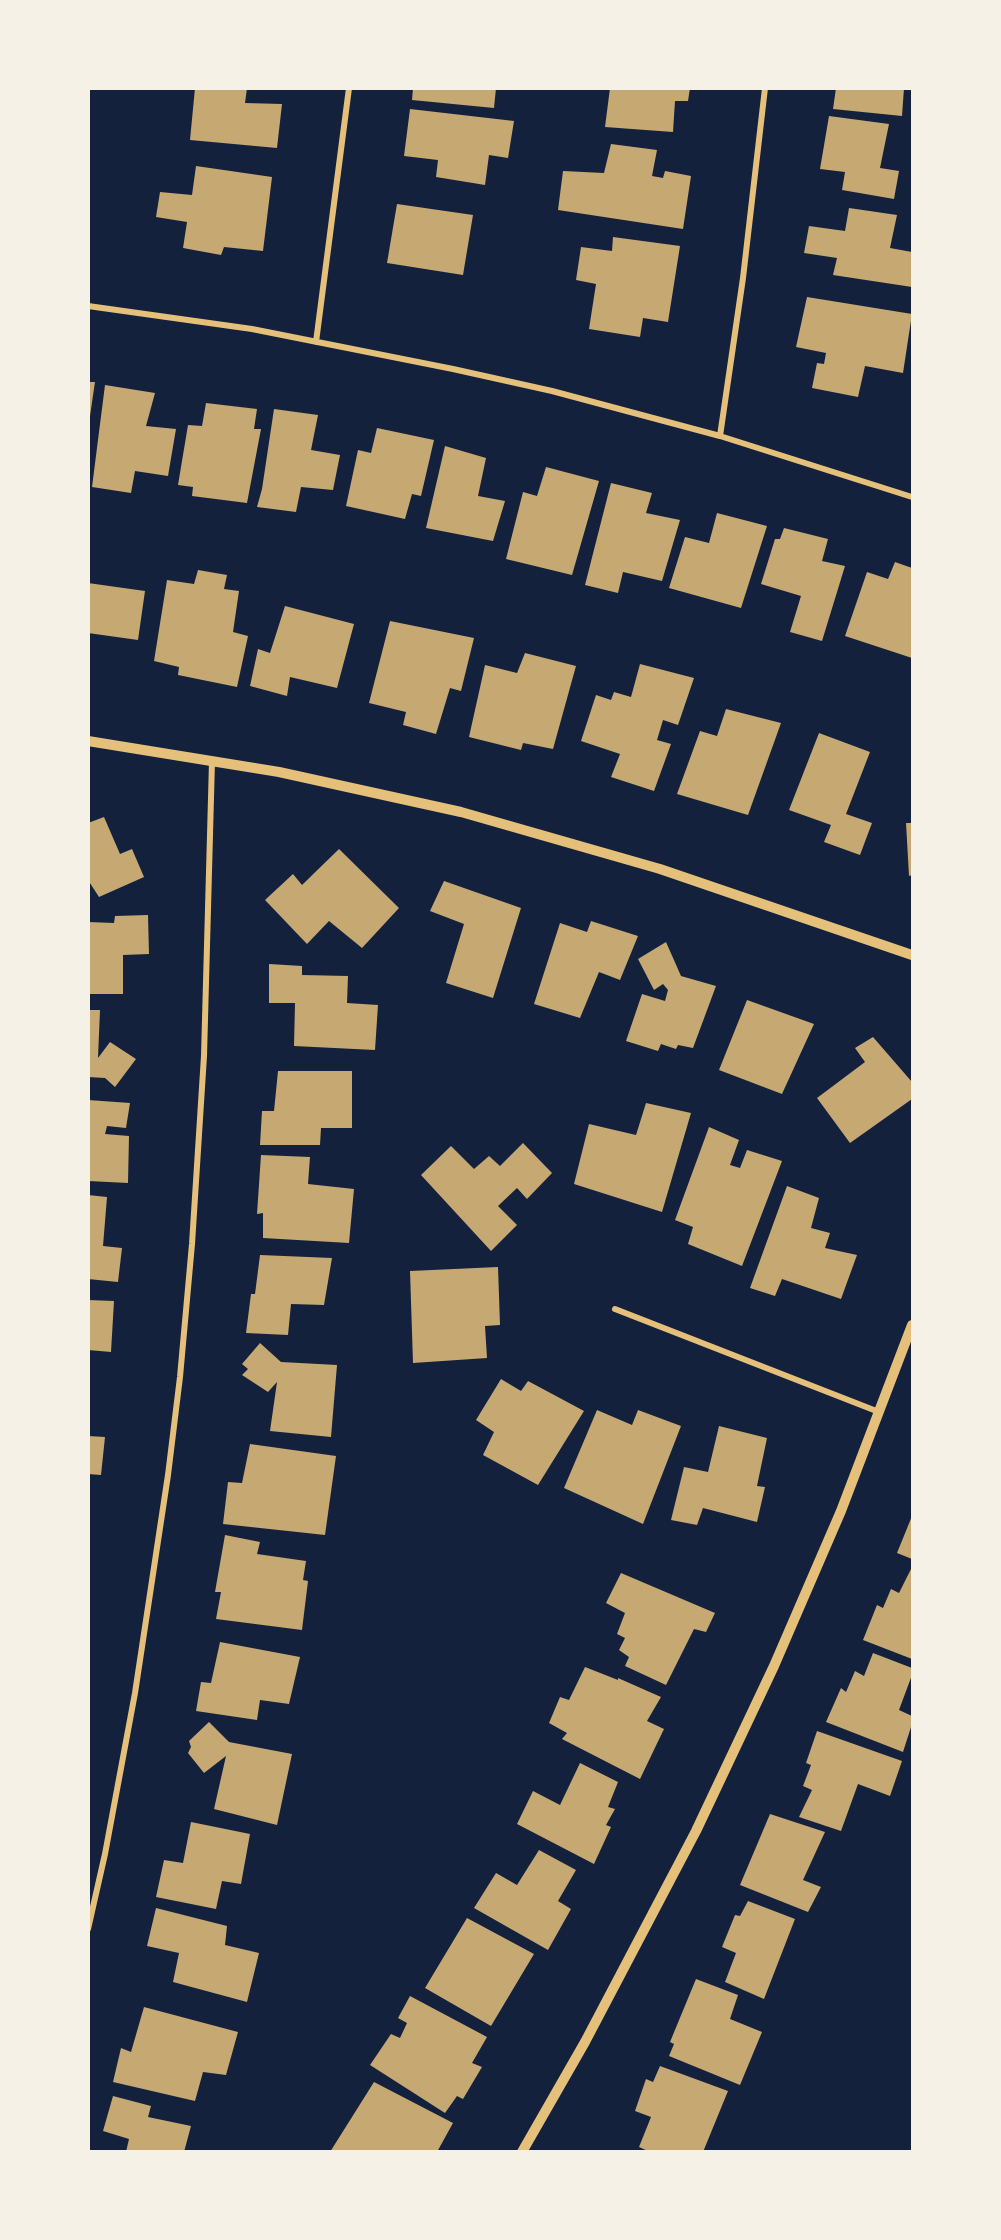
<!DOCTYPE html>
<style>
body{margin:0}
#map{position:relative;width:1001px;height:2240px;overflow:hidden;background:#14213d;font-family:Raleway,sans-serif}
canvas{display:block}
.frame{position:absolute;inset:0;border:90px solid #f6f1e7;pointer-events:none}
</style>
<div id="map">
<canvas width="1001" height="2240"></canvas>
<div class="frame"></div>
</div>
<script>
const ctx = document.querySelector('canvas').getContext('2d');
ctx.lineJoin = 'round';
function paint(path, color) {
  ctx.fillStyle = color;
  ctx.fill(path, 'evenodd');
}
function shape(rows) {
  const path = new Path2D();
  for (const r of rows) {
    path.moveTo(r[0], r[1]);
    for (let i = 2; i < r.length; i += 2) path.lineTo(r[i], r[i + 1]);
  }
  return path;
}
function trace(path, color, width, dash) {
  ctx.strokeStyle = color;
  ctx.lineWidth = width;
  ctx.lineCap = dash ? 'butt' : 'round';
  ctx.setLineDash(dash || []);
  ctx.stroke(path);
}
paint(shape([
 [195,88,247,88,245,103,282,104,277,148,190,140],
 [413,88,496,88,494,108,412,100],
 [610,88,690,88,688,101,675,101,673,132,605,127],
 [836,88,904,88,902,116,833,109],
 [410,109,514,121,508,158,489,155,485,185,436,177,438,160,404,156],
 [829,116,889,124,880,168,899,171,894,199,842,190,845,172,820,169],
 [611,144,657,150,652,176,663,178,665,171,691,176,683,229,558,210,563,171,604,173],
 [196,166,272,177,263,251,224,247,221,255,183,248,187,222,156,217,160,192,192,195],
 [397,204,473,215,463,275,387,263],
 [849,208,897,215,890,248,912,252,912,287,833,275,837,258,804,253,809,226,845,231],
 [613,237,680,246,668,322,643,318,640,337,589,329,596,284,576,280,581,247,612,251],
 [807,297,912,314,903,373,865,366,858,397,812,388,817,363,824,364,826,353,796,347],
 [88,382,95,382,90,416,88,416],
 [105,385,155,393,146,426,176,429,168,476,135,471,131,493,92,487],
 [206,403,257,409,254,429,261,429,247,503,192,496,193,487,178,485,188,425,202,426],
 [274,409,318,415,311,450,340,455,333,490,301,487,296,512,257,507,262,489],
 [377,428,434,440,421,496,412,494,405,519,346,506,358,450,371,453],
 [445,446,486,458,478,496,505,501,493,541,426,528],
 [546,467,599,481,572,575,506,559,523,492,537,496],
 [611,483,652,493,646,513,680,520,662,581,623,572,618,593,585,585],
 [717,513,767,526,741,608,669,588,685,537,709,543],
 [784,528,828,539,822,561,845,566,822,641,790,632,801,596,761,584,775,539,780,539],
 [895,562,912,568,912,658,845,636,867,572,888,579],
 [198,570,227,575,224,589,239,591,233,632,248,636,237,687,178,675,179,667,154,661,167,580,194,584],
 [88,583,145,591,138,640,88,633],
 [285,606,354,624,337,688,290,677,287,696,250,686,258,649,270,653],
 [390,621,474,638,461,691,450,688,436,734,403,725,406,712,369,703],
 [525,653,576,666,553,749,523,743,521,750,469,737,485,665,517,673],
 [640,664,694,678,678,725,663,720,657,740,671,744,654,791,611,777,620,754,581,741,596,695,611,700,614,692,631,697],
 [726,709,781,723,748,815,677,794,700,731,717,736],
 [819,733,870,752,846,814,872,823,860,855,824,842,831,825,789,810],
 [104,817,120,854,132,849,144,877,99,897,88,880,88,823],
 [906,823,912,823,912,875,909,876],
 [339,849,399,908,362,948,329,921,307,944,265,900,293,874,302,885],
 [444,881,521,908,493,998,446,983,464,924,430,911],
 [148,915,149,954,123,955,123,994,88,994,88,922,114,923,115,916],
 [591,921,638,936,620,980,599,972,580,1018,534,1004,560,923,587,932],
 [666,942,681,976,716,986,693,1048,678,1045,676,1049,661,1044,658,1051,626,1041,642,994,665,1001,668,990,663,984,654,990,638,959],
 [269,964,302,966,302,975,348,976,347,1003,378,1005,375,1050,294,1046,295,1003,269,1003],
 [747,1000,814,1024,782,1094,719,1070],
 [88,1010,100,1010,98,1058,110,1042,136,1059,115,1087,105,1078,88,1077],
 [873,1037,912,1082,912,1099,850,1143,817,1098,865,1062,855,1048],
 [278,1071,352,1071,352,1128,321,1128,320,1145,260,1145,262,1111,274,1111],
 [88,1100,130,1103,126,1128,107,1126,105,1134,129,1136,128,1183,88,1181],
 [646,1103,691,1113,662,1212,574,1184,589,1124,636,1135],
 [709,1127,739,1140,730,1165,740,1168,747,1150,782,1161,742,1266,688,1244,693,1227,675,1220],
 [523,1143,552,1173,527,1199,517,1188,498,1206,517,1225,491,1251,421,1175,451,1146,474,1169,489,1156,500,1166],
 [261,1155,310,1157,308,1184,354,1189,349,1243,263,1238,263,1213,257,1214],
 [787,1186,819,1198,811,1228,830,1233,825,1248,857,1255,841,1299,782,1279,775,1296,750,1288],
 [88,1195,107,1197,103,1246,122,1248,118,1282,88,1279],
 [260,1255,332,1258,324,1305,291,1304,288,1335,246,1333,251,1294,255,1294],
 [498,1267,500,1325,485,1326,487,1358,413,1363,410,1271],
 [88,1300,114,1301,111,1352,88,1350],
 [260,1343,281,1362,337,1365,331,1437,270,1431,277,1382,268,1392,242,1375,248,1369,242,1364],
 [501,1379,521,1391,528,1381,584,1411,538,1485,483,1455,494,1432,476,1420],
 [597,1410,632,1425,638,1410,681,1426,643,1524,564,1488],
 [719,1426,767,1438,757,1486,765,1487,757,1522,703,1508,697,1525,671,1520,684,1467,708,1472],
 [88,1436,105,1437,101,1475,88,1474],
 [250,1444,336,1456,325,1535,223,1524,228,1482,242,1483],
 [912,1516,912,1559,897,1553],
 [225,1535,260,1542,257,1554,306,1561,303,1580,308,1581,302,1630,216,1619,221,1592,215,1592],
 [911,1569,912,1570,912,1659,863,1640,877,1605,883,1608,891,1589,899,1593],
 [621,1573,715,1613,706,1632,694,1629,666,1685,625,1666,629,1657,619,1650,625,1638,617,1634,625,1613,606,1603],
 [220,1642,300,1657,289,1704,260,1700,257,1720,196,1711,201,1682,211,1683],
 [873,1653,912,1668,912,1675,899,1710,912,1716,912,1724,903,1752,826,1722,841,1688,846,1692,855,1671,864,1676],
 [585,1667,618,1680,618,1678,661,1697,647,1721,664,1729,640,1779,562,1739,567,1733,549,1723,560,1697,569,1700],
 [209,1722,229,1742,292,1754,277,1825,214,1809,226,1756,204,1773,188,1753,191,1747,189,1741],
 [817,1731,902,1761,890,1796,858,1784,841,1831,799,1817,812,1790,803,1786,811,1765,806,1763],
 [580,1763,618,1782,608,1807,615,1809,606,1825,611,1827,594,1864,517,1824,533,1791,560,1805],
 [770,1814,825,1832,803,1880,821,1887,808,1912,740,1885],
 [191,1822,250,1834,241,1884,222,1881,216,1909,156,1897,164,1860,183,1863],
 [539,1850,576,1870,558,1901,571,1909,548,1950,474,1908,496,1873,517,1885],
 [748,1901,795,1919,764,1999,725,1982,736,1953,722,1947,735,1915,740,1916],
 [156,1908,227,1926,225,1945,259,1953,247,2002,173,1982,179,1953,147,1946],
 [467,1918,534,1954,491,2026,425,1988],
 [696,1979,738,1995,730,2019,762,2032,740,2085,669,2056,674,2044,670,2042],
 [410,1996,487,2037,472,2063,482,2067,463,2099,457,2096,445,2113,370,2065,391,2034,400,2038,407,2023,398,2018],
 [144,2007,238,2032,226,2075,203,2072,195,2101,113,2082,121,2048,131,2052],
 [660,2066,728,2091,703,2152,650,2152,639,2147,651,2117,635,2111,646,2079,653,2082],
 [374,2082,453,2123,437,2152,330,2152],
 [113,2096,151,2106,148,2117,191,2126,184,2152,126,2152,129,2139,103,2131]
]), '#c6a872');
trace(shape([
 [88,306,252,329,453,369,552,391,720,436,912,497],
 [316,342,349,88],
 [720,436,743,278,765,88],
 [615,1309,879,1412],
 [88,1929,105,1854,135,1693,168,1475,180,1377,192,1244,204,1056,212,761]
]), '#e5c07b', 6);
trace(shape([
 [88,741,279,772,461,812,660,869,912,955],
 [522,2152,585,2042,696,1831,774,1666,841,1511,912,1325]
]), '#e5c07b', 10);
</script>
